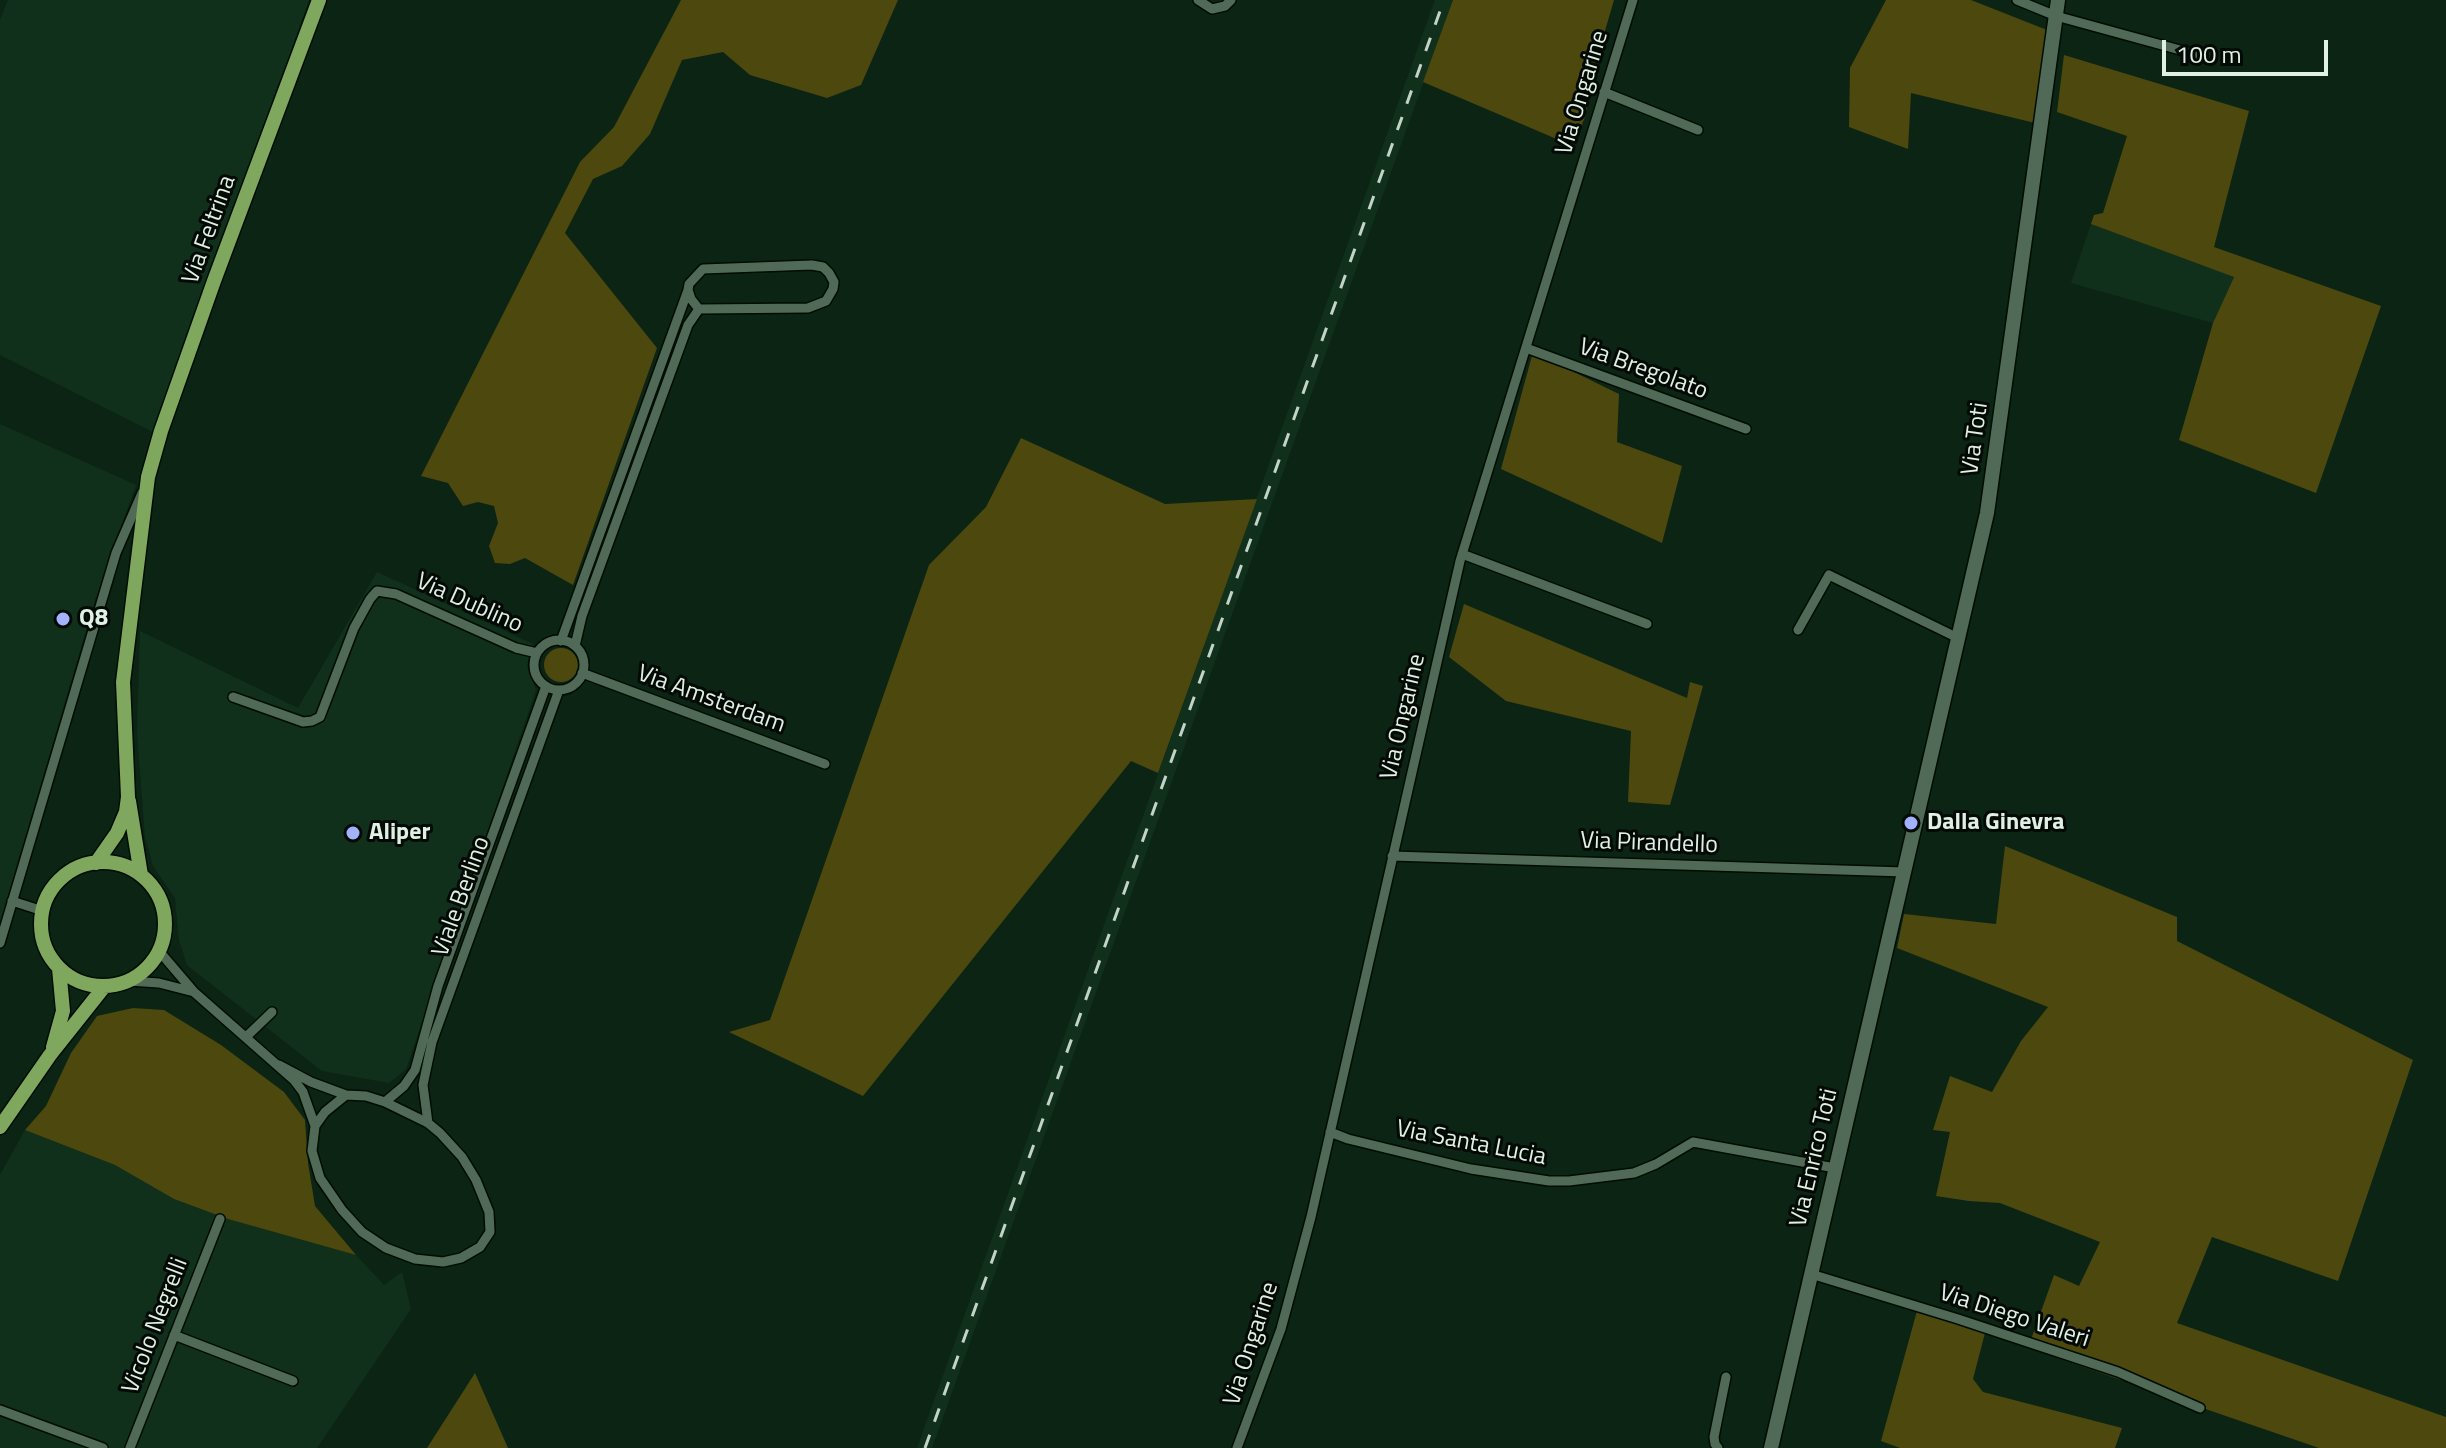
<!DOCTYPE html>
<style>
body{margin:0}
#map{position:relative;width:2446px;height:1448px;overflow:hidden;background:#0c2414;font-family:"Titillium Web",sans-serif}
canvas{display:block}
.scale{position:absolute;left:2162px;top:40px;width:166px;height:36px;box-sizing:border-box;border:4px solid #e1f0e5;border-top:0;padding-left:10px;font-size:24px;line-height:28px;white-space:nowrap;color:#e1f0e5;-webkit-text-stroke:6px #030a05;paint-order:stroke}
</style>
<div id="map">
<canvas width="2446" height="1448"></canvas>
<div class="scale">100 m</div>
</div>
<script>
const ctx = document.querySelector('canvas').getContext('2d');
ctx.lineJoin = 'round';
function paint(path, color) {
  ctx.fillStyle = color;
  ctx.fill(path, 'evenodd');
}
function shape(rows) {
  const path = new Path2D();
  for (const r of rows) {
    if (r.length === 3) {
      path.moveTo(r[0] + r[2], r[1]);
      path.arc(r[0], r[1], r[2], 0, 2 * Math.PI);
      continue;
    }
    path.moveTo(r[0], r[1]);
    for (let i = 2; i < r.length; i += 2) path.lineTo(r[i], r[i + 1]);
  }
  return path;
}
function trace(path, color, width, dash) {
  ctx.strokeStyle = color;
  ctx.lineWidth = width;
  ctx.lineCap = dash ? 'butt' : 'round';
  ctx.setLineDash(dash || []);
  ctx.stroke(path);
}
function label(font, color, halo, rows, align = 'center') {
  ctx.font = font + ' "Titillium Web",sans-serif';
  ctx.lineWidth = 6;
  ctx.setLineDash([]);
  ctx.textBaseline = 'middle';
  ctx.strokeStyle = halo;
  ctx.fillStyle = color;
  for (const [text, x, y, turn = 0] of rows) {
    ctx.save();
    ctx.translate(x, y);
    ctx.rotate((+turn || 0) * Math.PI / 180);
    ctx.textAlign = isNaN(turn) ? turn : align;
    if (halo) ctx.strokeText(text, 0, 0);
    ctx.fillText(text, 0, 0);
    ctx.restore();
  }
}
paint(shape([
 [8,0,309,0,155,433,0,355,0,20],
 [1435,0,1453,0,932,1448,917,1448],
 [2091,224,2234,276,2213,323,2071,283],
 [0,424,136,485,95,600,0,923],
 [377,572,533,644,527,666,536,690,406,1069,389,1083,322,1071,187,965,179,940,175,898,153,866,145,837,137,733,140,631,298,708],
 [25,1130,115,1165,174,1199,228,1219,356,1255,384,1285,402,1272,411,1309,317,1448,0,1448,0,1175]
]), '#11301c');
paint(shape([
 [681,0,898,0,861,85,827,98,750,75,723,52,682,60,650,134,622,166,593,179,565,233,657,348,573,585,525,558,510,564,495,563,489,546,498,523,494,506,478,502,463,506,448,483,421,476,580,162,614,127],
 [1453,0,1614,0,1595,65,1585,117,1573,146,1423,82],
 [1886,0,1971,0,2047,30,2035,123,1911,93,1908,149,1849,127,1850,68],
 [2064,55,2249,111,2214,247,2381,306,2316,493,2179,440,2213,323,2234,277,2091,224,2094,215,2103,213,2127,136,2057,112],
 [1533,352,1619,394,1617,442,1682,466,1662,543,1501,469],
 [1021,438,1165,504,1257,499,1158,773,1131,761,863,1096,729,1032,770,1020,929,565,986,507],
 [1464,604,1687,698,1690,682,1703,686,1670,805,1628,802,1631,731,1506,701,1449,657],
 [561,665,17],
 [2005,846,2177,917,2177,941,2413,1060,2338,1281,2212,1237,2177,1323,2446,1417,2446,1448,2319,1448,2028,1348,2054,1275,2079,1286,2100,1242,2000,1203,1969,1201,1936,1196,1950,1132,1933,1130,1950,1076,1992,1092,2021,1041,2048,1007,1897,948,1904,914,1996,924],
 [133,1008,164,1010,221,1045,284,1092,305,1120,308,1163,315,1206,356,1255,228,1219,174,1199,115,1165,25,1130,46,1106,71,1053,97,1016],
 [1917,1311,1985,1333,1973,1379,1983,1392,2122,1428,2115,1448,1900,1448,1881,1441],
 [475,1373,508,1448,427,1448]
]), '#4d480e');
const street = shape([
 [1198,0,1212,9,1225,6,1231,0],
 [2017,0,2056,16,2202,56],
 [1604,92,1698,130],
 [812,265,823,267,829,273,834,282,833,289,826,301,808,308,699,309,691,299,688,290,689,284,703,269,812,265],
 [1526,348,1746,429],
 [1462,554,1647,624],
 [1798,630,1829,575,1958,638],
 [559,665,25],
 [561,641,688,290],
 [575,646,582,616,688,325,699,309],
 [582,673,825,764],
 [233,697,303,722,312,721,320,717,354,628,370,599,377,591,396,594,516,648,537,653],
 [1392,856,1905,872],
 [12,901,43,911],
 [0,943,116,553,142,493],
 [159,951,194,992,294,1080,303,1092,315,1126],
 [129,981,159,983,194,992],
 [246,1037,272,1012],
 [279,1065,311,1082,346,1095,366,1096,385,1102,428,1123,440,1133,462,1157,476,1180,489,1212,490,1232,480,1247,461,1258,443,1262,415,1259,386,1248,362,1232,342,1210,320,1178,312,1151,315,1126,325,1112,346,1095],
 [385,1102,404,1086,415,1070,438,986,546,686],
 [428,1123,423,1085,432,1042,559,690],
 [1330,1132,1348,1139,1471,1169,1549,1181,1569,1181,1634,1173,1656,1164,1693,1142,1835,1168],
 [1811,1274,1958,1319,2118,1372,2200,1408],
 [174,1335,293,1381],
 [0,1410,103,1448],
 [130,1448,220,1219],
 [1237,1448,1281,1329,1311,1217,1460,561,1633,0],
 [1718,1448,1715,1444,1714,1437,1726,1377]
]);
const secondary = shape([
 [1771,1448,1987,513,2058,0]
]);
const primary = shape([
 [129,801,141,875],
 [103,924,62],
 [96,863,117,833,126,812,128,797,123,682,148,477,161,431,214,281,319,0],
 [53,1047,63,1011,59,968],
 [0,1127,50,1055,104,987]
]);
trace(street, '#000d02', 12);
trace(secondary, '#000d02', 17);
trace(primary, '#000d02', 17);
trace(street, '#506a57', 9);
trace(secondary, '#506a57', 14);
trace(primary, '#7fa75d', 14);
trace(shape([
 [925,1448,1444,0]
]), '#c3d3c7', 3, [14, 14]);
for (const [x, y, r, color] of [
 [63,619,8,"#a3b2fd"],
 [1911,823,8,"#a3b2fd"],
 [353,833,8,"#a3b2fd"]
]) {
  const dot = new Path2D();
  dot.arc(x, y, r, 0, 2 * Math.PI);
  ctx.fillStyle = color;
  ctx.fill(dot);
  trace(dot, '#030a05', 3);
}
label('24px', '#e1f0e5', '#030a05', [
 ["Via Ongarine",1583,93,-73],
 ["Via Feltrina",210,230,-70],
 ["Via Bregolato",1643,370,20],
 ["Via Toti",1976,439,-82],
 ["Via Dublino",469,604,24],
 ["Via Amsterdam",711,700,20],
 ["Via Ongarine",1404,717,-77],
 ["Via Pirandello",1649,844,2],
 ["Viale Berlino",462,897,-70],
 ["Via Santa Lucia",1471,1144,11],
 ["Via Enrico Toti",1815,1158,-77],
 ["Via Diego Valeri",2014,1317,18],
 ["Vicolo Negrelli",156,1326,-69],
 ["Via Ongarine",1252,1344,-72]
]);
label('bold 24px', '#e1f0e5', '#030a05', [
 ["Q8",79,619],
 ["Dalla Ginevra",1927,823],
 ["Aliper",369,833]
], 'left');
</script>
